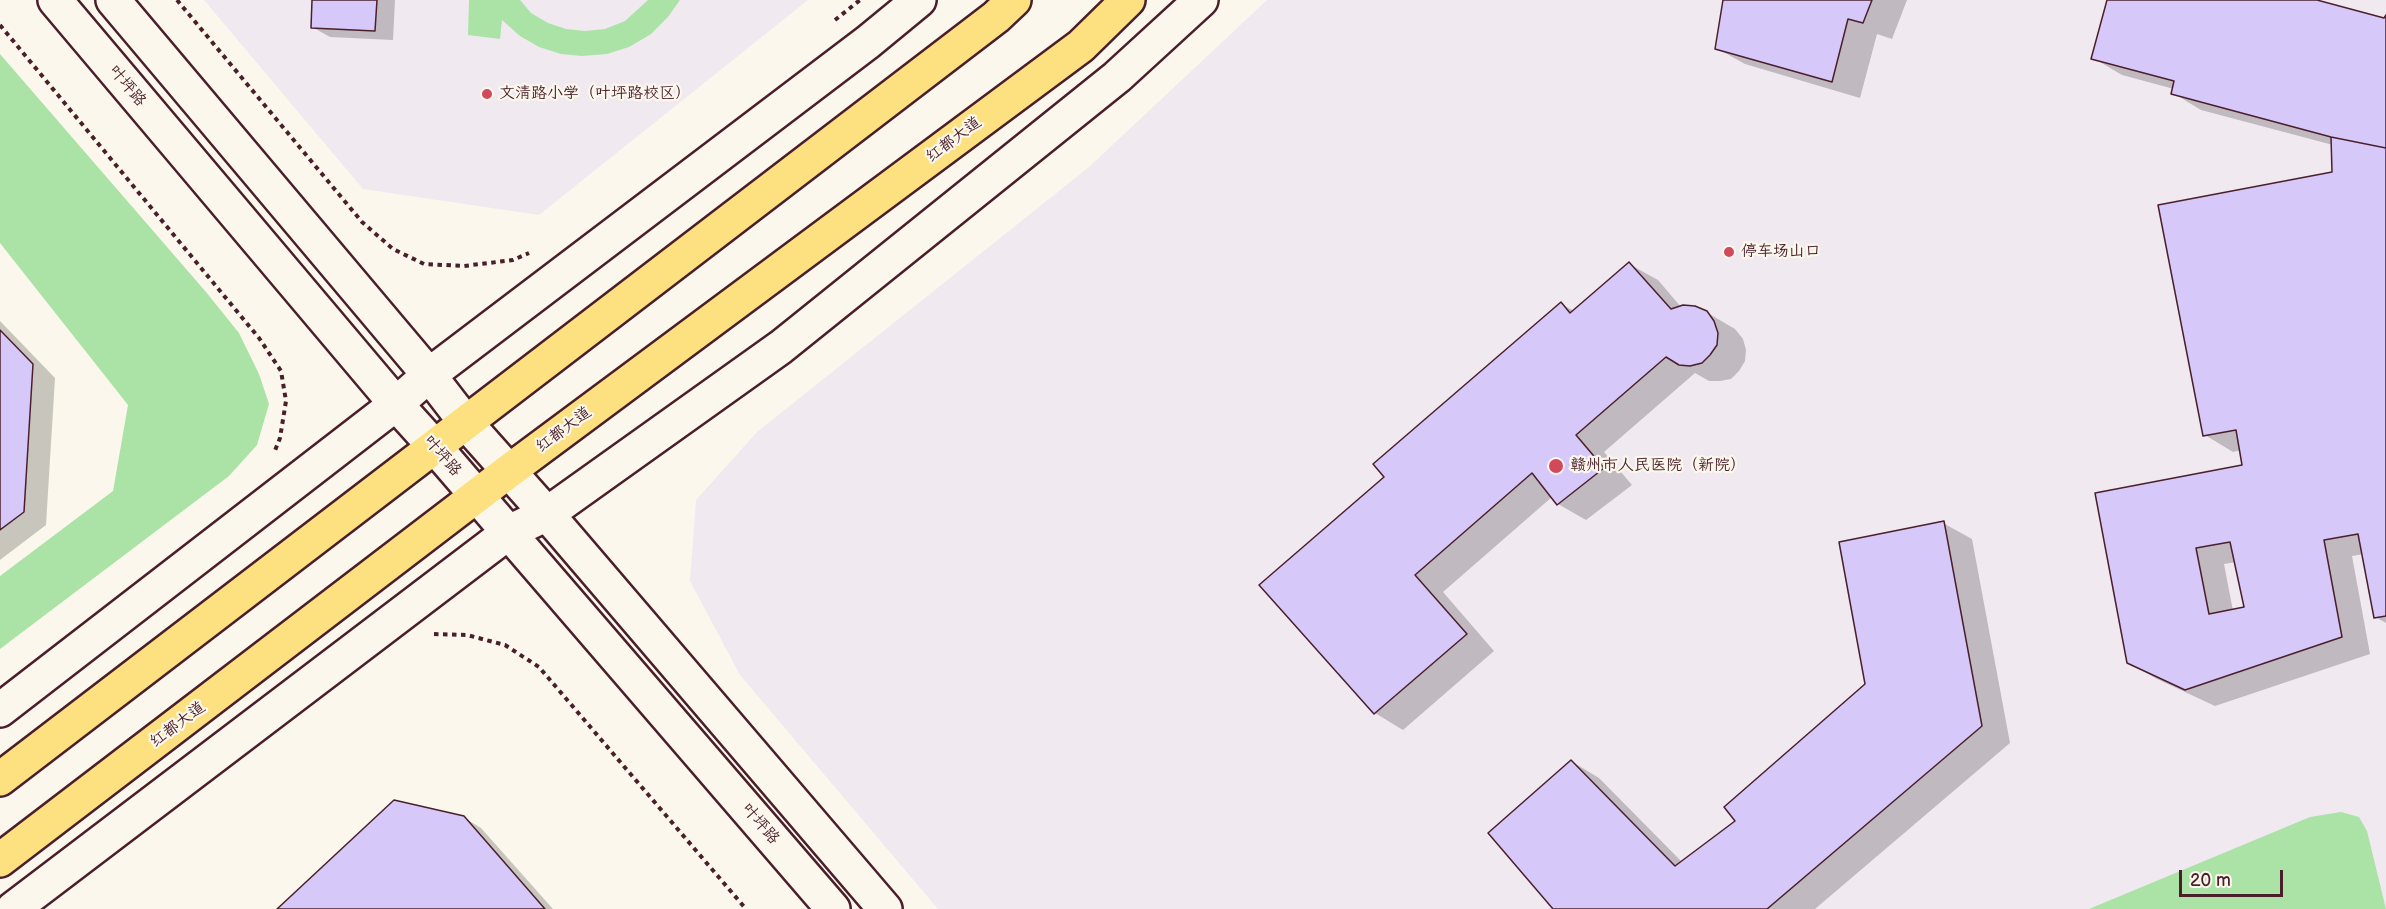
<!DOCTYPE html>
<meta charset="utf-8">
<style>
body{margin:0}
#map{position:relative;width:2386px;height:909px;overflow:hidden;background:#fbf7ec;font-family:"Balsamiq Sans",sans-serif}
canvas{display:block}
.scale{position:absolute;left:2179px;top:870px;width:104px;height:27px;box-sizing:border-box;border:3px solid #4a1f2b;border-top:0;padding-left:8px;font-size:18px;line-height:21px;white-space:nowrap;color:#4a1f2b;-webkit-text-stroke:4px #fbf7ec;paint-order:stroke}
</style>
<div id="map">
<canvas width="2386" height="909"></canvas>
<div class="scale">20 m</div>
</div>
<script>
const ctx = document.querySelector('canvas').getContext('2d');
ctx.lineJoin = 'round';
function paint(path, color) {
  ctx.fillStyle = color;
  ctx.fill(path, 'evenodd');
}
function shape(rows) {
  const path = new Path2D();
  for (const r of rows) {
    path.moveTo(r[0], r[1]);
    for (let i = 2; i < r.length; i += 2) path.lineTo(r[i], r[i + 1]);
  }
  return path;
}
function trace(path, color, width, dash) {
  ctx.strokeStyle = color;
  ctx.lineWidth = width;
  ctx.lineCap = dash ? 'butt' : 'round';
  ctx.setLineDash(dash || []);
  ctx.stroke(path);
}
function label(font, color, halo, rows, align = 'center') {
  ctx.font = font + ' "Balsamiq Sans","LXGW WenKai TC",sans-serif';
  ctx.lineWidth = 4.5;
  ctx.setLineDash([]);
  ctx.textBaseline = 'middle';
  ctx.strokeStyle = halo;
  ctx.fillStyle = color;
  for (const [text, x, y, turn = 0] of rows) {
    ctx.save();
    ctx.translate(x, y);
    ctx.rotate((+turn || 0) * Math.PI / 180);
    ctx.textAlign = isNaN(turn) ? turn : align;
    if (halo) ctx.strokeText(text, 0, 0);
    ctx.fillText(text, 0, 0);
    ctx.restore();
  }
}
paint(shape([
 [204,0,808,0,539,215,363,189],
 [1267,0,2386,0,2386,909,938,909,740,675,690,581,696,500,757,432,1089,167]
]), '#f0e9f0');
paint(shape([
 [469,0,520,0,531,13,548,23,566,29,585,31,605,29,625,21,648,0,680,0,668,17,651,34,629,47,607,54,582,56,561,54,539,47,520,36,502,20,500,39,468,35],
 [0,54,206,292,239,333,259,374,269,404,257,445,229,476,0,649,0,576,113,491,128,405,0,243],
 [2341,812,2359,817,2367,831,2386,909,2089,909,2310,817]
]), '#abe3a7');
paint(shape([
 [314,0,395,0,393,40,330,37,312,27],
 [1725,0,1907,0,1892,39,1877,34,1860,98,1745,64,1716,48],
 [2108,0,2311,0,2385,19,2386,18,2386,623,2375,617,2364,554,2352,556,2370,654,2215,706,2157,679,2128,662,2244,466,2241,450,2233,452,2205,435,2333,173,2333,145,2201,110,2173,93,2174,89,2122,75,2093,58],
 [2236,562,2245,609,2233,611,2224,564],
 [1629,264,1658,280,1681,307,1706,312,1735,329,1743,339,1746,350,1745,361,1739,371,1731,379,1720,381,1709,381,1695,373,1604,452,1632,485,1586,520,1558,504,1552,497,1443,592,1494,651,1403,730,1375,713,1386,477,1561,304,1574,311],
 [0,321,55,378,46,525,0,560],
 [1943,523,1972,539,2010,743,1815,909,1555,909,1571,761,1599,778,1683,863,1737,822,1866,685],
 [463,817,481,828,553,909,279,909]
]), '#0003');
const building = shape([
 [312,0,377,0,375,31,311,28,312,0],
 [1723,0,1872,0,1863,23,1848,19,1832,82,1715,49,1723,0],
 [2107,0,2317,0,2384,18,2386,15,2386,148,2331,137,2171,94,2174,81,2091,59,2107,0],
 [2331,137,2386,148,2386,616,2374,618,2358,534,2324,540,2342,637,2185,690,2127,663,2095,493,2242,465,2236,430,2203,436,2158,205,2332,172,2331,137],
 [2230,542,2244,607,2209,614,2196,548,2230,542],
 [1629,262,1671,309,1683,305,1695,306,1707,311,1714,321,1718,333,1717,345,1710,355,1702,363,1690,366,1679,365,1666,357,1576,435,1604,468,1557,505,1532,473,1415,575,1467,634,1374,714,1259,585,1384,477,1373,464,1561,302,1570,313,1629,262],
 [0,330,33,364,24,512,0,530,0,330],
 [1944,521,1982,726,1767,909,1553,909,1488,833,1571,760,1675,866,1735,821,1724,807,1865,684,1839,542,1944,521],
 [394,800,464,816,545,909,277,909,394,800]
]);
paint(building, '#d7c8fa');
trace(building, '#4a1f2b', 1.5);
const tertiary = shape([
 [55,0,396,404,434,446,833,909],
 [113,0,429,375,466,423,547,514,885,909],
 [0,710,396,404,429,375,868,42,919,0],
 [13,909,509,532,547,514,781,347,1117,77,1201,0]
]);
const primary = shape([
 [0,779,996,17,1014,0],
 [0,860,509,471,1081,46,1128,0]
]);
trace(tertiary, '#4a1f2b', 38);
trace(primary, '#4a1f2b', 38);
trace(shape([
 [177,0,362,222,393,249,424,264,464,266,513,260,529,253],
 [835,20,860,0],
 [0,25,259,338,281,371,286,401,280,438,274,453],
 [434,634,467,635,505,645,539,667,746,909]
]), '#4a1f2b', 4, [4.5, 4.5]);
trace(tertiary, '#fbf7ec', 33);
trace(primary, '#fde080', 33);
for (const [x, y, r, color] of [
 [487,94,6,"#d1495b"],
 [1729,252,6,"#d1495b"],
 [1556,466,8,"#d1495b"]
]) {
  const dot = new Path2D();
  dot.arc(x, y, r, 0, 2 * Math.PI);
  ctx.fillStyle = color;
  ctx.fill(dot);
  trace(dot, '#fbf7ec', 2);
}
label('16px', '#4a1f2b', '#fbf7ec', [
 ["叶坪路",127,86,50],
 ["红都大道",954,140,-37],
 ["红都大道",564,430,-37],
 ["叶坪路",442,456,49],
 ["红都大道",178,725,-37],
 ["叶坪路",760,824,49]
]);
label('16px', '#4a1f2b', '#fbf7ec', [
 ["文清路小学（叶坪路校区）",499,94],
 ["停车场山口",1741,252],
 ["赣州市人民医院（新院）",1570,466]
], 'left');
</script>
